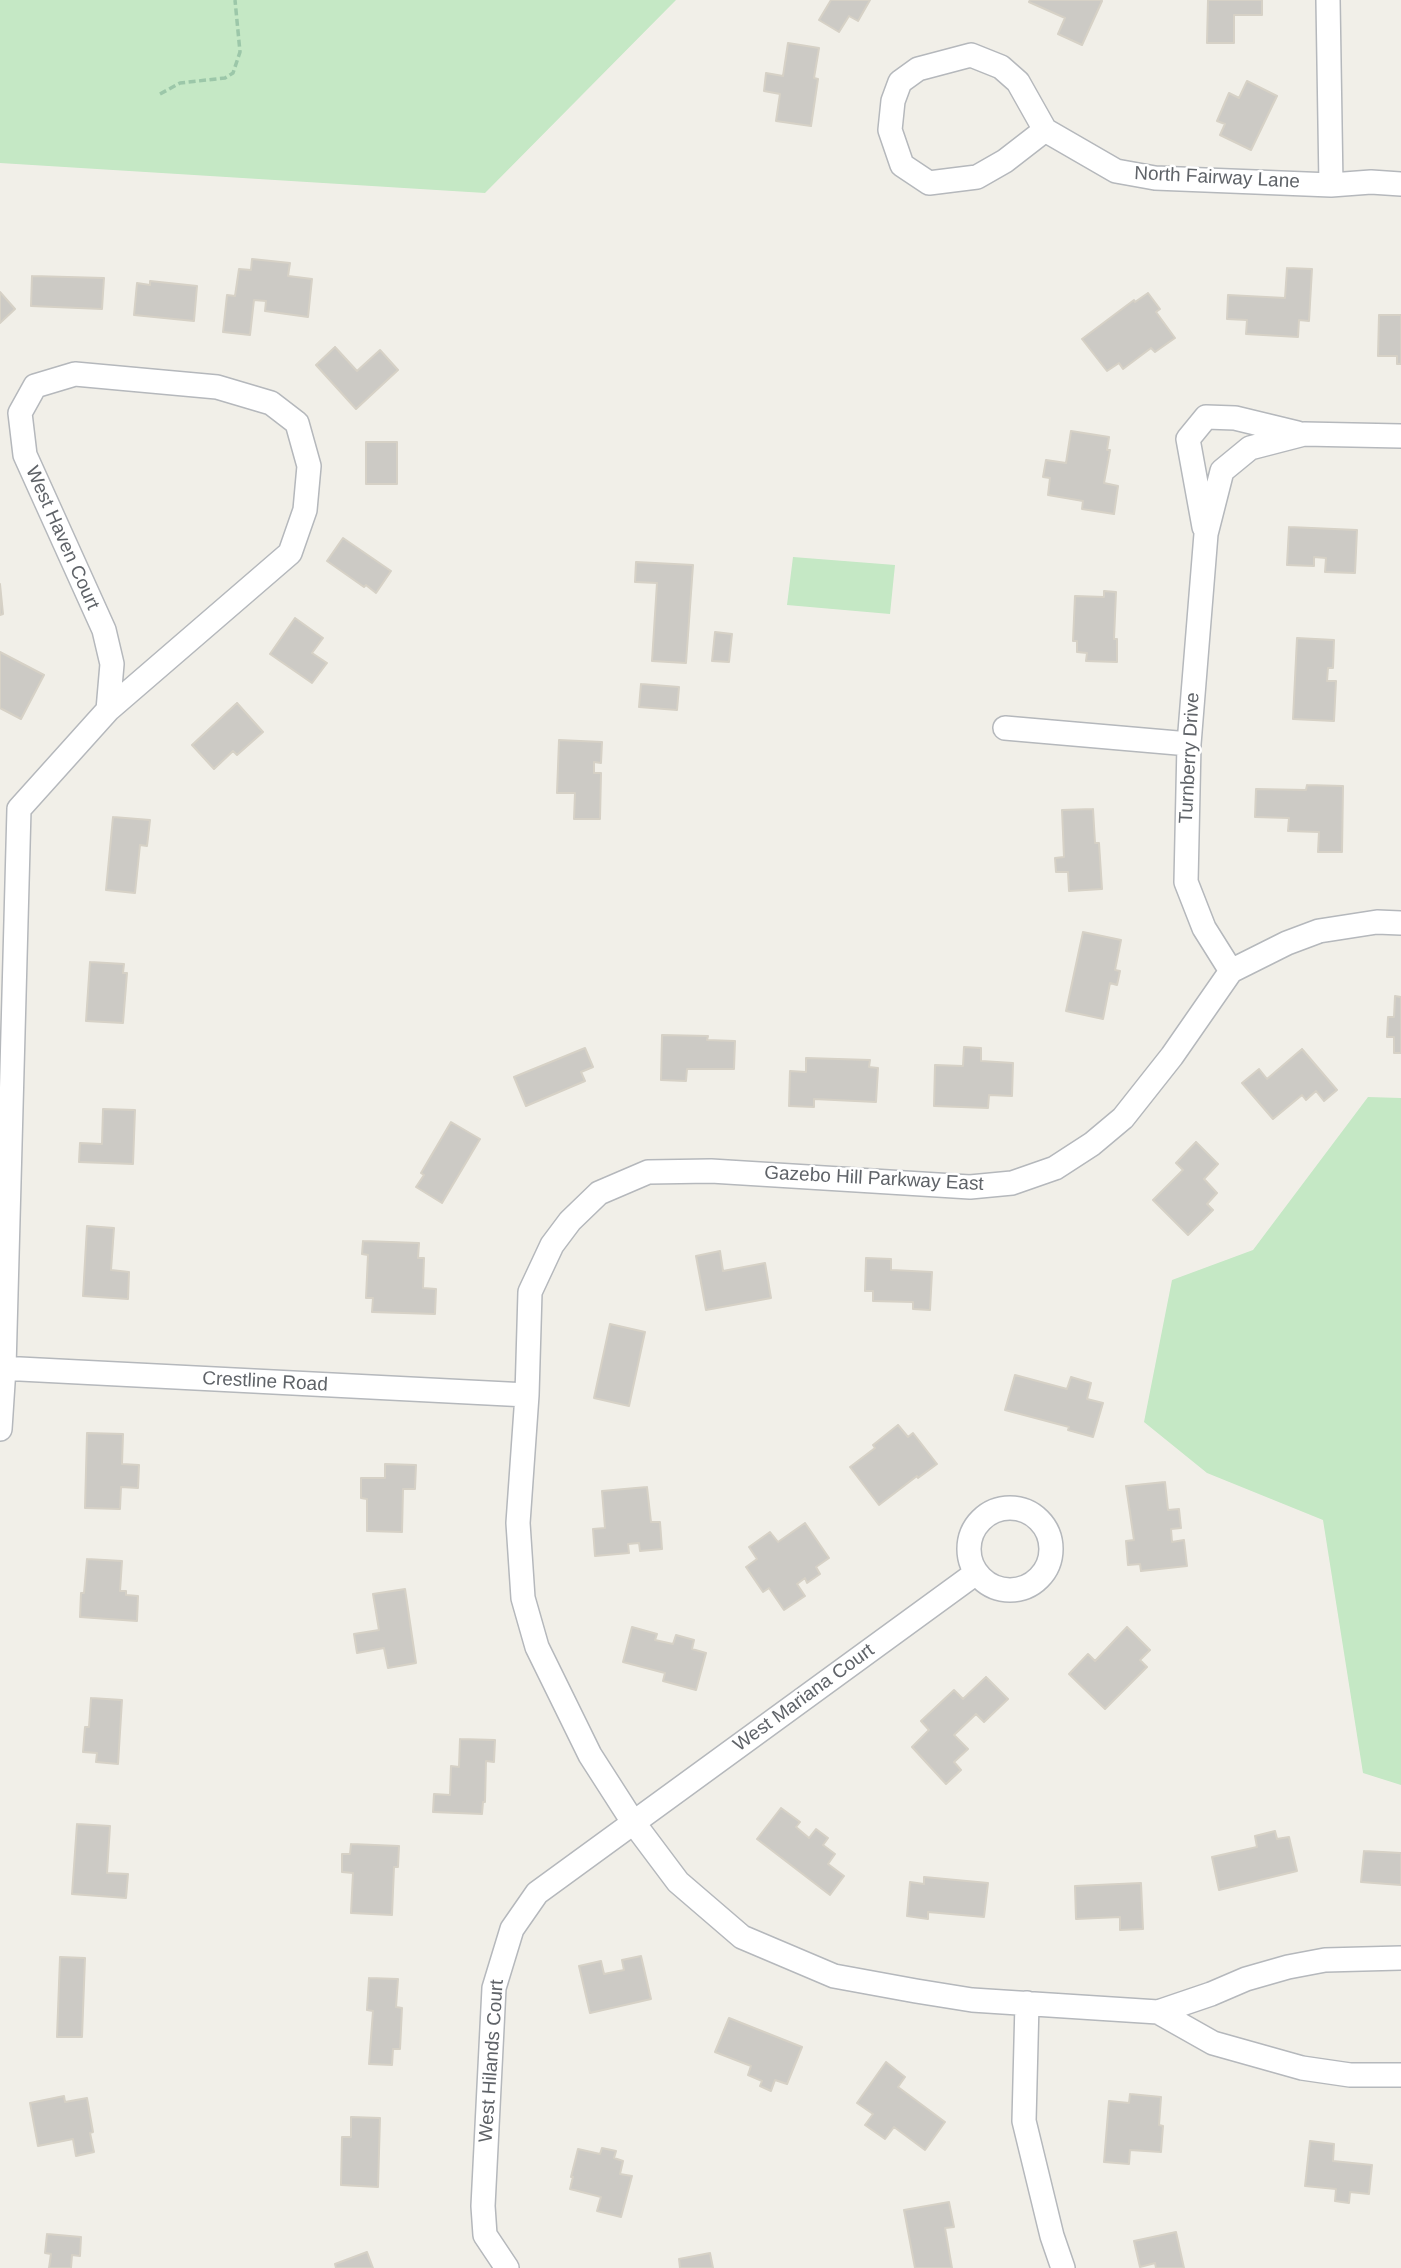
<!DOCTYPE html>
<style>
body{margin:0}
canvas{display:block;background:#f1efe8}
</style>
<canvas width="1401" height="2268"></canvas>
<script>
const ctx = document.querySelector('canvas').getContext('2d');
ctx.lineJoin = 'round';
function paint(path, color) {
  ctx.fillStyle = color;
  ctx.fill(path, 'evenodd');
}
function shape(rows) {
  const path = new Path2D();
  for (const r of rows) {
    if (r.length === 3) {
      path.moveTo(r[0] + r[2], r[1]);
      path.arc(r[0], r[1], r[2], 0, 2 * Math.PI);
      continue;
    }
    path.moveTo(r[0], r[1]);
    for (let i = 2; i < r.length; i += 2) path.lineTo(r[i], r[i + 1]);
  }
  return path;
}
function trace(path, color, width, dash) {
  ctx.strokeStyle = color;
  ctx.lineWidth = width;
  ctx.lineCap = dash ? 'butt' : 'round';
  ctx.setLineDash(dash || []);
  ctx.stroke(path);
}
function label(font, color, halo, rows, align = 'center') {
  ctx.font = font + ' Helvetica,sans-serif';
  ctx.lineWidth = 5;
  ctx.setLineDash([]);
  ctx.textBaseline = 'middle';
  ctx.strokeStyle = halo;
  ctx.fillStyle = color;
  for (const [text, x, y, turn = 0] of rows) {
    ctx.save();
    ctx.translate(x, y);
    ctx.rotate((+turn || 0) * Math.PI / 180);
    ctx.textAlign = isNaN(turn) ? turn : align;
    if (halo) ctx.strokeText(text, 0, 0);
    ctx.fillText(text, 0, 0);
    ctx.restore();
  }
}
paint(shape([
 [0,0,676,0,485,193,0,163],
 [793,557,895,565,890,614,787,605],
 [1368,1097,1401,1098,1401,1785,1363,1773,1323,1520,1207,1473,1144,1422,1172,1280,1253,1250]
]), '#c5e8c5');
const building = shape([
 [831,0,870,0,858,21,849,16,839,32,819,20,831,0],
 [1030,0,1100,0,1102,1,1082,45,1058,34,1065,18,1029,2,1030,0],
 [1208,0,1262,0,1262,15,1234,15,1234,43,1207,43,1208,0],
 [788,43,819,48,814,78,818,79,811,126,776,121,780,94,764,91,766,73,783,76,788,43],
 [1247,81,1277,96,1251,150,1220,135,1225,124,1217,121,1229,93,1239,98,1247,81],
 [252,259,290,263,288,276,312,279,308,317,265,311,266,301,254,300,250,335,223,332,227,295,235,296,239,269,251,270,252,259],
 [1287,268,1312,269,1309,321,1299,320,1298,337,1246,334,1247,320,1227,319,1228,295,1285,298,1287,268],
 [32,276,104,278,102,309,31,306,32,276],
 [150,281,197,286,194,321,134,315,137,283,150,285,150,281],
 [0,292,15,309,0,323,0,292],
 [1148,293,1160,309,1156,312,1175,338,1155,352,1151,348,1123,369,1119,363,1107,371,1082,339,1134,300,1135,302,1148,293],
 [1379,315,1401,315,1401,364,1397,364,1397,356,1378,356,1379,315],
 [335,347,357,371,380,350,398,370,356,409,316,365,335,347],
 [1071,431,1109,437,1107,450,1110,450,1104,483,1118,486,1114,514,1082,509,1083,501,1048,495,1050,478,1043,477,1046,460,1066,463,1071,431],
 [366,442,397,442,397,484,366,484,366,442],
 [1289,527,1357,530,1355,573,1325,572,1326,558,1314,557,1314,566,1287,565,1289,527],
 [343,538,391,571,376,593,366,585,364,587,327,561,343,538],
 [636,562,693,565,686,663,652,661,657,583,635,582,636,562],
 [0,584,3,614,0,615,0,584],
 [1104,591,1116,592,1114,639,1117,639,1117,662,1086,661,1087,653,1077,652,1077,641,1073,641,1075,596,1104,597,1104,591],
 [295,618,323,638,312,653,327,663,312,683,270,654,295,618],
 [715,632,732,634,729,662,712,661,715,632],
 [1297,638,1334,640,1333,668,1328,668,1327,681,1336,681,1334,721,1293,719,1297,638],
 [0,652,44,675,21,719,0,708,0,652],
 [641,684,679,687,677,710,639,707,641,684],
 [237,703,263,732,237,755,233,751,214,769,192,745,237,703],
 [559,740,602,742,601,763,594,762,594,773,601,773,600,819,574,819,575,793,557,793,559,740],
 [1307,785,1343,786,1342,852,1318,852,1319,832,1288,831,1289,818,1255,817,1256,789,1306,790,1307,785],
 [1093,809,1095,843,1099,843,1102,889,1069,891,1068,872,1056,872,1055,858,1064,857,1062,810,1093,809],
 [113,817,150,820,147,846,140,845,135,893,106,890,113,817],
 [1083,932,1121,940,1115,970,1120,971,1117,985,1110,983,1103,1019,1066,1011,1083,932],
 [90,962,124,964,123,973,127,973,123,1023,86,1021,90,962],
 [1395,996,1401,997,1401,1053,1394,1053,1394,1037,1387,1037,1388,1017,1394,1017,1395,996],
 [662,1035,708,1036,707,1040,735,1041,734,1069,687,1069,686,1081,661,1080,662,1035],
 [964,1047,981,1048,981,1061,1013,1063,1012,1096,989,1095,988,1108,934,1106,935,1065,963,1066,964,1047],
 [585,1048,593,1067,581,1072,585,1081,526,1106,514,1077,585,1048],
 [1302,1049,1337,1090,1324,1101,1316,1091,1306,1100,1302,1095,1273,1119,1242,1083,1259,1069,1267,1079,1302,1049],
 [806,1058,870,1060,869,1067,878,1068,876,1102,814,1099,814,1107,789,1106,790,1071,806,1072,806,1058],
 [103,1109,135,1110,133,1164,79,1162,80,1143,102,1144,103,1109],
 [451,1122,480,1139,442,1203,416,1187,424,1175,421,1173,451,1122],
 [1196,1142,1218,1164,1204,1179,1217,1193,1207,1204,1213,1210,1188,1235,1153,1200,1183,1170,1176,1163,1196,1142],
 [87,1226,114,1228,111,1270,129,1272,128,1299,83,1296,87,1226],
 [363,1241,419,1243,418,1258,424,1258,423,1288,436,1289,435,1314,372,1312,373,1298,366,1298,368,1255,362,1254,363,1241],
 [720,1251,723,1271,765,1263,771,1298,706,1310,696,1256,720,1251],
 [866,1258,891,1259,891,1270,932,1272,930,1310,913,1309,913,1302,873,1301,873,1291,865,1291,866,1258],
 [610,1324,645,1332,629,1406,594,1398,610,1324],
 [1015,1375,1067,1389,1071,1377,1091,1383,1087,1399,1103,1403,1093,1437,1068,1430,1069,1427,1005,1410,1015,1375],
 [898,1425,908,1437,913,1433,937,1464,918,1478,917,1476,879,1505,850,1467,875,1448,873,1445,898,1425],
 [87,1433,123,1434,122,1464,139,1465,138,1488,121,1487,120,1509,85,1508,87,1433],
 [385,1464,416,1465,415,1489,403,1489,402,1532,367,1531,367,1499,361,1498,361,1478,385,1478,385,1464],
 [1165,1482,1168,1510,1179,1509,1181,1528,1171,1529,1172,1542,1184,1540,1187,1566,1141,1571,1140,1564,1128,1565,1126,1541,1134,1540,1126,1486,1165,1482],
 [647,1487,651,1522,660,1522,662,1549,640,1551,639,1543,628,1544,629,1553,595,1556,593,1529,605,1528,602,1491,647,1487],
 [805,1523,829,1558,816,1567,820,1574,807,1583,805,1578,797,1584,805,1596,784,1610,769,1588,763,1592,746,1567,757,1559,749,1547,770,1532,778,1542,805,1523],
 [87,1559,122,1561,120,1591,126,1591,126,1595,138,1596,137,1621,80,1617,81,1593,84,1593,87,1559],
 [405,1589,416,1663,388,1668,384,1648,357,1653,354,1634,379,1630,373,1594,405,1589],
 [632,1627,657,1634,655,1640,673,1644,676,1635,694,1640,692,1649,706,1653,696,1690,663,1681,665,1673,623,1662,632,1627],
 [1127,1627,1150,1650,1140,1660,1147,1667,1105,1709,1069,1674,1088,1654,1095,1661,1127,1627],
 [986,1677,1008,1699,984,1722,976,1714,954,1735,968,1749,954,1762,961,1770,946,1784,912,1747,929,1730,921,1721,954,1690,963,1699,986,1677],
 [91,1698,122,1700,118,1764,96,1762,97,1753,83,1752,85,1727,89,1727,91,1698],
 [460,1739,495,1740,494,1762,486,1761,485,1802,483,1802,482,1814,433,1812,434,1794,450,1795,451,1766,459,1767,460,1739],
 [781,1808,800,1822,796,1827,809,1838,816,1829,828,1838,823,1845,835,1854,828,1864,844,1876,830,1895,757,1839,781,1808],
 [77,1824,110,1826,107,1873,128,1874,126,1898,72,1894,77,1824],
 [1275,1831,1277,1839,1289,1837,1297,1871,1219,1890,1212,1857,1257,1847,1255,1836,1275,1831],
 [351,1844,399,1846,398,1867,394,1867,392,1915,351,1913,353,1873,342,1872,342,1854,350,1854,351,1844],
 [1364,1851,1401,1853,1401,1885,1361,1882,1364,1851],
 [924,1877,988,1883,984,1917,928,1912,928,1919,907,1916,910,1882,924,1884,924,1877],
 [1141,1883,1143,1929,1120,1930,1120,1917,1076,1919,1075,1886,1141,1883],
 [641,1956,651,1999,590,2013,579,1966,601,1961,604,1974,624,1970,622,1960,641,1956],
 [60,1957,85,1958,82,2037,57,2037,60,1957],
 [369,1978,398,1979,396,2007,402,2008,400,2049,393,2049,392,2065,369,2064,373,2011,367,2010,369,1978],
 [729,2018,802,2047,787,2084,775,2080,771,2091,760,2086,762,2081,748,2075,751,2066,715,2052,729,2018],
 [886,2062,905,2077,898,2087,945,2122,925,2150,894,2127,885,2139,865,2125,873,2114,857,2103,886,2062],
 [1130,2094,1161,2097,1159,2125,1163,2126,1161,2152,1130,2150,1129,2164,1104,2162,1109,2101,1129,2103,1130,2094],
 [64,2096,65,2102,87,2098,93,2132,90,2133,94,2152,76,2156,73,2139,38,2146,30,2103,64,2096],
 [351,2117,380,2118,378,2187,341,2185,342,2137,351,2137,351,2117],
 [1310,2141,1334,2144,1333,2161,1372,2165,1369,2194,1350,2192,1349,2203,1335,2201,1336,2189,1305,2186,1310,2141],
 [602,2148,616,2151,614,2158,623,2161,620,2174,632,2176,621,2217,597,2211,601,2197,570,2189,573,2177,571,2177,578,2149,600,2154,602,2148],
 [949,2202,954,2227,945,2228,952,2268,915,2268,904,2210,949,2202],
 [1176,2232,1184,2268,1156,2268,1155,2263,1140,2267,1134,2241,1176,2232],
 [47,2234,81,2237,80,2256,72,2255,71,2268,49,2268,51,2254,45,2253,47,2234],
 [367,2252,373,2268,336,2268,335,2264,367,2252],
 [710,2253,713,2268,680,2268,679,2259,710,2253]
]);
paint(building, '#cccac5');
trace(building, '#d6d1c6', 2);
const street = shape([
 [1328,0,1331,185],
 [1045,130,1005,161,977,177,929,183,902,165,890,130,893,101,900,82,918,69,971,55,1001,67,1018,82,1045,130,1116,171,1155,178,1331,185,1371,182,1401,184],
 [75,374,217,387,271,403,297,423,309,466,305,510,290,553,108,710,112,664,104,630,25,455,20,413,35,386,75,374],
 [1204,527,1188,439,1206,417,1235,418,1297,433],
 [1005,728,1189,744],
 [19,809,108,710],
 [1401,923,1377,922,1319,931,1287,943,1231,971,1172,1056,1123,1118,1092,1144,1055,1168,1012,1183,970,1187,711,1171,648,1172,599,1193,570,1221,552,1245,530,1292,527,1395,518,1523,523,1598,537,1647,590,1755,633,1822,678,1882,742,1937,834,1976,916,1991,972,2000,1158,2012,1211,1994,1246,1979,1288,1967,1325,1960,1401,1958],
 [1231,971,1204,928,1186,882,1189,744,1206,534,1222,471,1250,448,1304,434,1401,436],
 [0,1368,527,1395],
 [0,1429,4,1368,19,809],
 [1010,1549,41],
 [1027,2003,1024,2121,1052,2236,1063,2268],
 [1158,2012,1213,2043,1302,2068,1350,2075,1401,2075],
 [507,2268,485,2235,483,2206,494,1988,512,1929,537,1893,976,1573]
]);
trace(street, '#b5b8bc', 26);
trace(shape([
 [160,94,180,83,225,78,233,73,240,52,235,0]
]), '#9cc7a9', 3.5, [7, 3.5]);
trace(street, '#fff', 23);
label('19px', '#5f6368', '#fff', [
 ["North Fairway Lane",1217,178,3],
 ["West Haven Court",62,538,66],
 ["Turnberry Drive",1190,758,-87],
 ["Gazebo Hill Parkway East",874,1179,3],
 ["Crestline Road",265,1382,3],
 ["West Mariana Court",804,1698,-36],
 ["West Hilands Court",492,2061,-86]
]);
</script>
